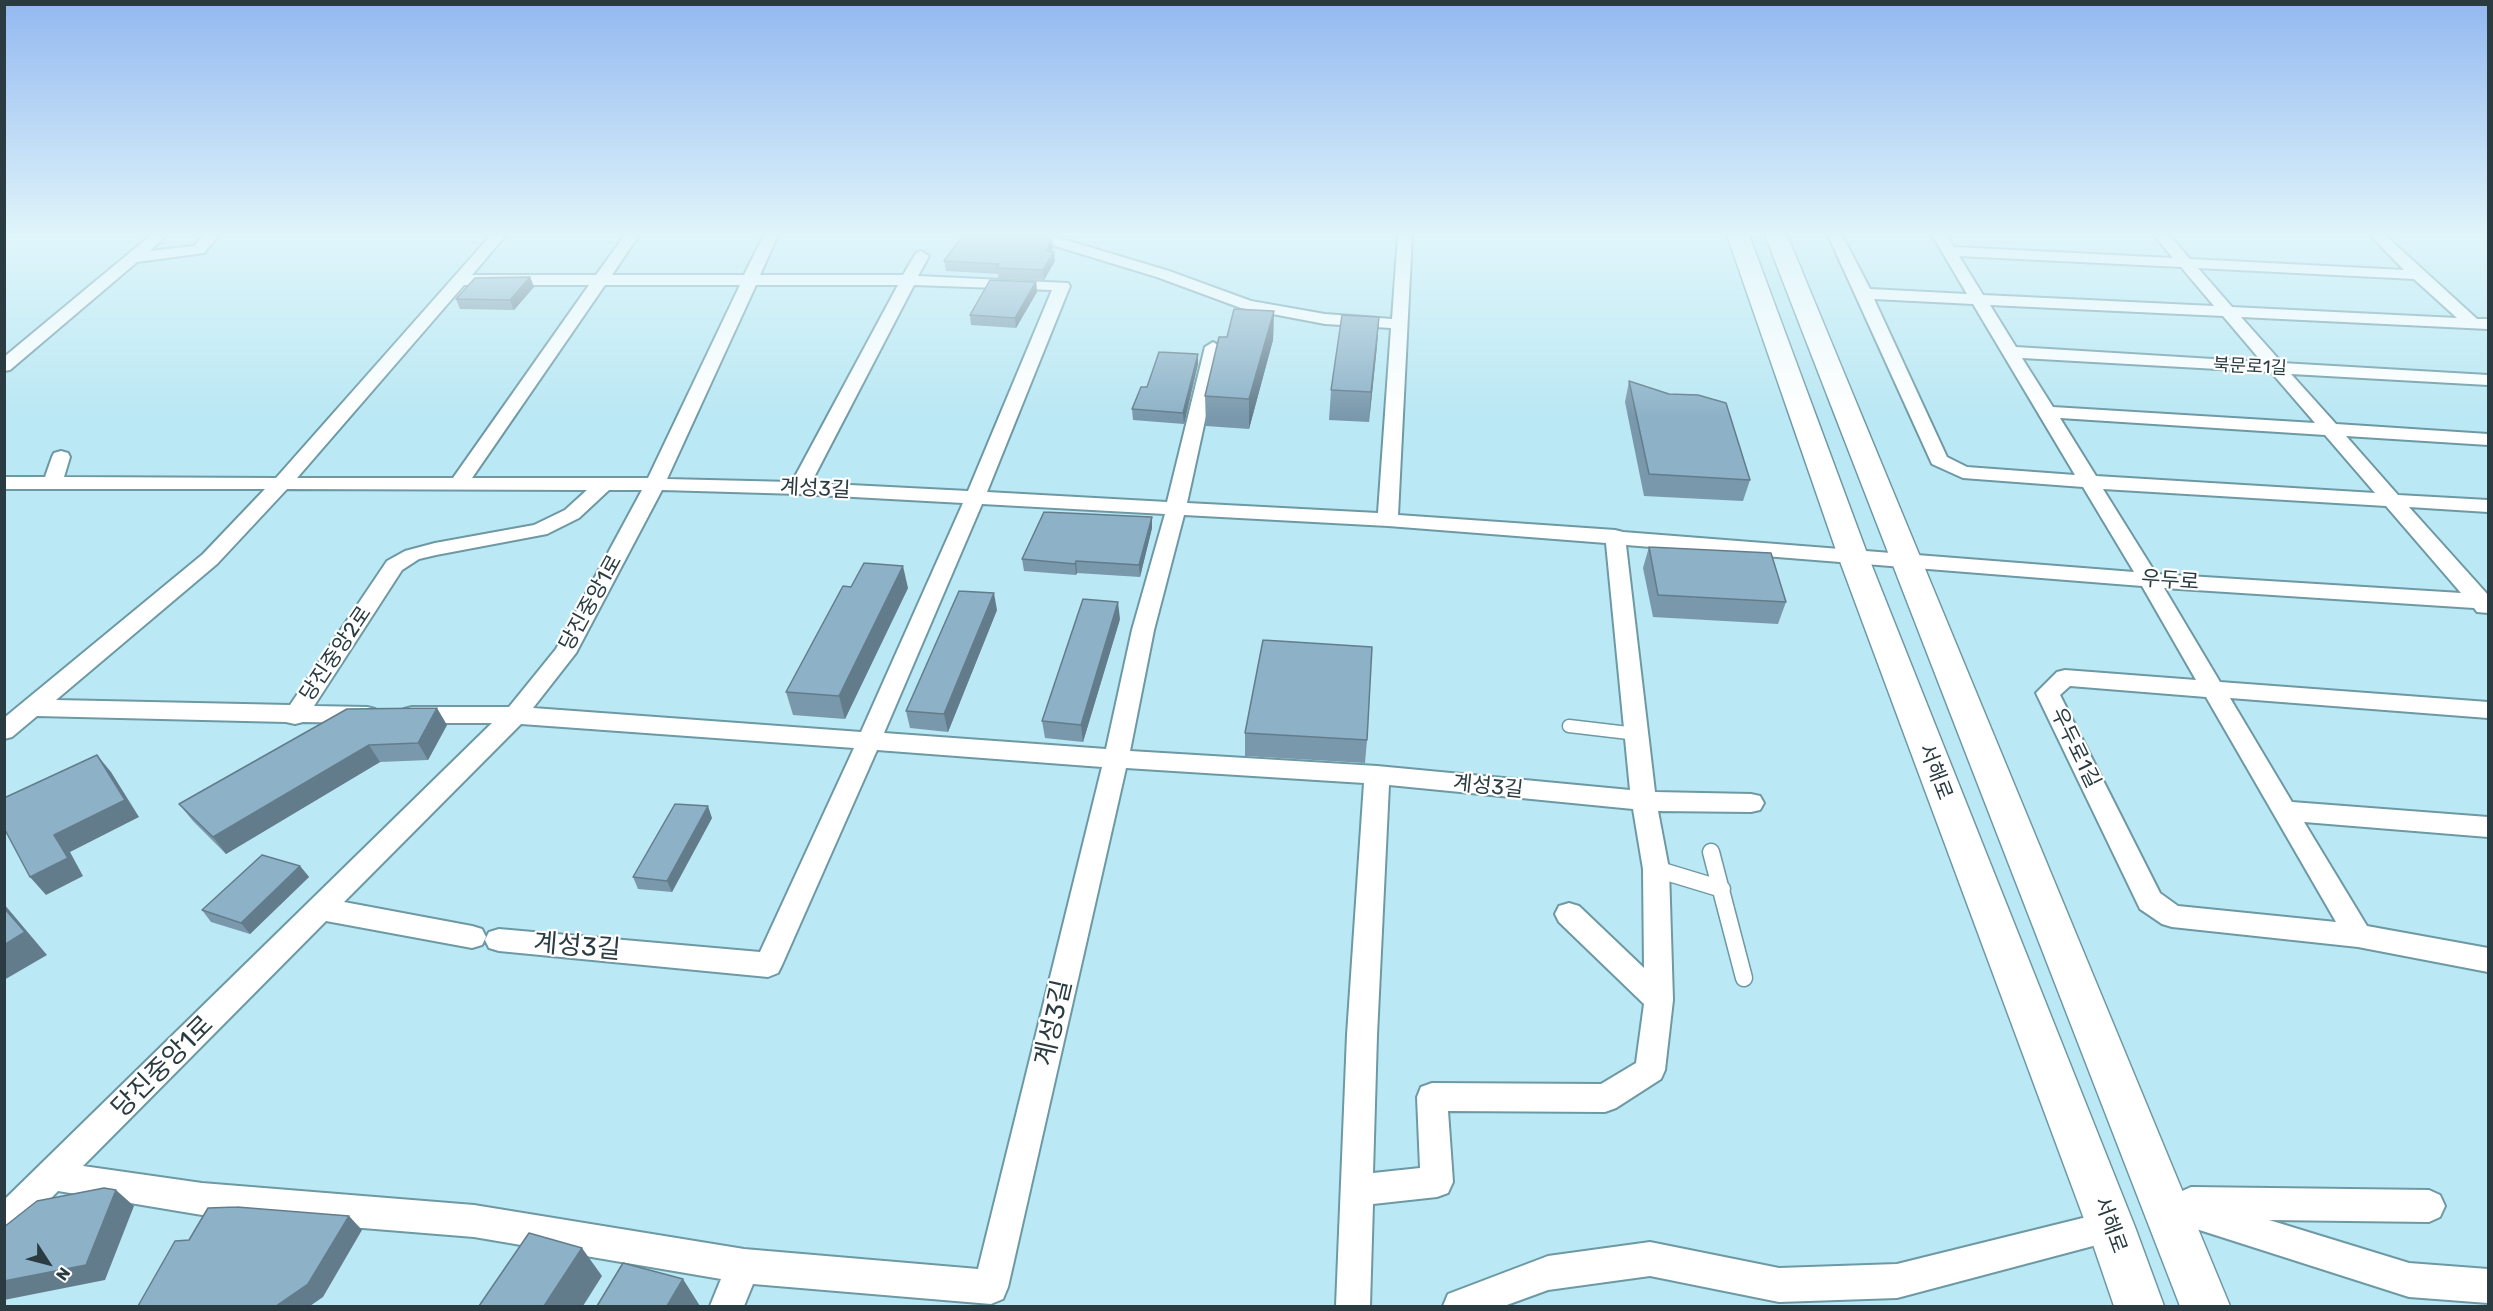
<!DOCTYPE html>
<meta charset="utf-8">
<style>
body{margin:0}
#map{position:relative;width:2493px;height:1311px;overflow:hidden;background:#bae8f4;font-family:Rubik,sans-serif}
canvas{display:block}
.frame{position:absolute;inset:0;border:6px solid #2a3c41;pointer-events:none}
.north{position:absolute;left:18px;top:1233px;width:60px;height:60px;-webkit-text-stroke:4px #fff;paint-order:stroke;rotate:126deg;font-size:16px;font-weight:700;line-height:24px;text-align:center;color:#2a3c41}
.north::after{content:'';display:block;margin:auto;width:21px;height:27px;background:#2a3c41;clip-path:polygon(50% 0,100% 100%,50% 72%,0 100%)}
</style>
<div id="map">
<canvas width="2493" height="1311"></canvas>
<div class="frame"></div>
<div class="north">N</div>
</div>
<script>
const ctx = document.querySelector('canvas').getContext('2d');
ctx.lineJoin = 'round';
function shape(rows) {
  const path = new Path2D();
  for (const r of rows) {
    path.moveTo(r[0], r[1]);
    for (let i = 2; i < r.length; i += 2) path.lineTo(r[i], r[i + 1]);
  }
  return path;
}
function trace(path, color, width, dash) {
  ctx.strokeStyle = color;
  ctx.lineWidth = width;
  ctx.lineCap = dash ? 'butt' : 'round';
  ctx.setLineDash(dash || []);
  ctx.stroke(path);
}
function paint(path, color) {
  ctx.fillStyle = color;
  ctx.fill(path, 'evenodd');
}
function label(font, color, halo, rows, align = 'center') {
  ctx.font = font + ' Rubik,"Noto Sans KR",sans-serif';
  ctx.lineWidth = 4.5;
  ctx.setLineDash([]);
  ctx.textBaseline = 'middle';
  ctx.strokeStyle = halo;
  ctx.fillStyle = color;
  for (const [text, x, y, turn = 0] of rows) {
    ctx.save();
    ctx.translate(x, y);
    ctx.rotate((+turn || 0) * Math.PI / 180);
    ctx.textAlign = isNaN(turn) ? turn : align;
    if (halo) ctx.strokeText(text, 0, 0);
    ctx.fillText(text, 0, 0);
    ctx.restore();
  }
}
const serviceFar1 = shape([
 [1569,726,1637,734]
]);
const service = shape([
 [1711,852,1744,978],
 [1656,869,1722,889]
]);
const minor = shape([
 [151,235,167,235,150,251,194,246,204,235,219,235,204,253,137,262,10,370,4,371,4,357,151,235],
 [491,235,506,235,472,275,596,275,625,235,639,235,612,275,744,275,764,235,778,235,760,275,903,275,916,253,921,251,929,256,918,276,1068,283,1070,286,987,492,1167,502,1205,347,1213,342,1221,347,1187,503,1378,513,1391,328,1325,324,1241,308,1157,277,1029,238,1027,235,1049,235,1169,271,1251,301,1325,314,1392,319,1398,235,1412,235,1398,515,1615,530,1623,532,2134,572,2083,487,1963,478,1932,464,1828,235,1842,235,1870,289,1967,294,1932,235,1946,235,1954,247,2173,258,2154,235,2169,235,2190,259,2404,270,2370,235,2385,235,2477,319,2488,319,2488,329,2241,317,2282,363,2488,375,2488,385,2291,374,2336,424,2488,434,2488,445,2346,436,2398,495,2488,500,2488,512,2409,507,2488,595,2488,613,2477,612,2474,608,2164,588,2220,682,2488,702,2488,718,2230,698,2292,802,2488,817,2488,837,2304,822,2367,926,2488,948,2488,972,2358,947,2172,927,2162,924,2140,909,2036,693,2057,672,2065,670,2196,680,2142,586,1626,545,1655,792,1751,794,1760,796,1764,803,1760,810,1751,812,1658,811,1669,869,1673,1000,1665,1070,1661,1079,1616,1108,1605,1112,1448,1111,1453,1182,1448,1193,1437,1197,1373,1204,1370,1306,1336,1306,1347,1035,1364,783,1126,768,1008,1287,1003,1299,991,1304,753,1284,744,1306,710,1306,721,1279,474,1237,202,1215,58,1191,16,1234,4,1239,4,1200,492,723,412,723,404,721,400,715,404,709,412,707,509,707,556,649,642,490,609,490,579,518,547,534,436,555,419,559,402,570,314,706,367,707,375,709,379,715,375,721,367,723,303,722,295,724,286,722,37,716,12,737,4,739,4,718,203,554,265,489,4,489,4,477,45,477,52,457,54,453,61,451,68,453,70,457,64,477,276,478,491,235],
 [1959,256,2181,267,2214,306,1983,295,1959,256],
 [2198,268,2414,279,2457,318,2232,307,2198,268],
 [464,285,589,285,453,478,297,478,464,285],
 [605,285,740,285,648,478,472,478,605,285],
 [756,285,898,285,792,482,667,479,756,285],
 [914,285,1052,290,968,491,811,483,914,285],
 [1874,299,1973,304,2075,475,1967,467,1947,457,1874,299],
 [1990,305,2223,316,2262,362,2016,347,1990,305],
 [2022,358,2271,372,2315,423,2053,407,2022,358],
 [2060,418,2325,435,2375,493,2096,476,2060,418],
 [287,489,587,490,565,510,534,525,435,543,405,551,387,561,290,705,56,700,217,564,287,489],
 [2103,489,2386,506,2461,593,2156,574,2103,489],
 [662,490,799,494,963,503,861,732,533,708,576,653,662,490],
 [982,504,1165,514,1132,630,1106,749,884,733,982,504],
 [1184,515,1388,526,1606,543,1630,790,1377,766,1130,751,1154,630,1184,515],
 [2070,686,2206,697,2336,922,2178,906,2160,893,2060,695,2070,686],
 [521,724,854,748,760,952,499,929,489,932,485,940,489,948,499,951,768,977,778,973,782,965,877,750,1102,767,978,1269,744,1249,474,1205,202,1183,83,1166,326,921,472,948,482,945,486,937,482,929,472,926,344,902,521,724],
 [1389,785,1633,809,1643,869,1644,968,1579,906,1569,903,1559,906,1555,914,1559,922,1644,1004,1636,1063,1601,1084,1432,1083,1421,1087,1417,1097,1420,1168,1373,1173,1377,1035,1389,785],
 [2165,1187,2180,1192,2191,1187,2429,1190,2440,1195,2445,1206,2440,1217,2429,1222,2269,1220,2409,1263,2488,1269,2488,1303,2409,1297,2165,1219,2154,1214,2149,1203,2154,1192,2165,1187],
 [2111,1211,2123,1216,2127,1227,2123,1238,1897,1298,1779,1302,1650,1276,1548,1290,1504,1306,1443,1306,1448,1294,1548,1256,1650,1242,1779,1268,1897,1264,2111,1211]
]);
const primary = shape([
 [1727,235,1749,235,1868,556,2135,1227,2164,1306,2114,1306,2087,1227,1838,556,1727,235],
 [1765,235,1787,235,2230,1306,2180,1306,1765,235]
]);
trace(serviceFar1, '#6d99a4', 15);
trace(service, '#6d99a4', 19);
trace(minor, '#6d99a4', 4);
trace(primary, '#6d99a4', 3);
trace(serviceFar1, '#fff', 12);
trace(service, '#fff', 16);
paint(minor, '#fff');
paint(primary, '#fff');
paint(shape([
 [1053,249,1052,252,1055,261,1044,280,998,278,998,274,946,271,944,261],
 [530,277,534,287,514,310,460,309,456,299],
 [1036,282,1037,292,1016,328,971,325,970,315],
 [1274,311,1273,340,1249,429,1206,426,1205,396,1227,337],
 [1379,317,1377,346,1369,422,1329,420,1331,390],
 [1198,364,1184,424,1133,420,1132,409,1147,387],
 [1629,381,1750,480,1743,501,1644,496,1625,402],
 [1152,517,1152,528,1140,577,1077,573,1076,575,1024,571,1022,559],
 [1649,547,1786,602,1778,624,1653,617,1643,568],
 [908,588,845,719,793,715,786,692],
 [997,610,948,732,910,728,906,711],
 [1120,619,1083,742,1045,738,1042,721],
 [347,709,447,725,428,760,380,762,226,854,193,821,179,804],
 [1245,733,1367,740,1365,763,1245,756],
 [712,818,672,892,638,889,633,877],
 [300,866,309,877,250,934,211,922,202,910]
]), '#7998ab');
paint(shape([
 [1052,239,1053,249,1047,261,1046,251],
 [1054,252,1055,261,1044,280,1043,270],
 [530,277,534,287,514,310,510,300],
 [1036,282,1037,292,1016,328,1015,318],
 [1274,311,1273,340,1249,429,1249,399],
 [1379,317,1377,346,1369,422,1371,392],
 [1198,354,1198,364,1184,424,1183,413],
 [1152,517,1152,528,1140,577,1139,565],
 [1076,561,1077,573,1076,575,1075,564],
 [903,566,908,588,845,719,839,696],
 [994,593,997,610,948,732,944,714],
 [1118,602,1120,619,1083,742,1081,725],
 [437,708,447,725,428,760,418,743],
 [369,745,380,762,226,854,213,837],
 [97,755,111,772,139,817,70,852,83,876,46,895,30,877,54,835],
 [708,806,712,818,672,892,667,881],
 [300,866,309,877,250,934,241,923],
 [4,904,47,955,4,980],
 [116,1190,134,1206,105,1280,4,1300,4,1281],
 [349,1216,362,1230,323,1297,310,1306,276,1306],
 [582,1248,602,1276,583,1306,544,1306],
 [683,1279,700,1306,667,1306]
]), '#637c8b');
const building = shape([
 [963,235,1038,235,1052,239,1046,251,1054,252,1043,270,997,268,999,264,944,261,963,235],
 [530,277,510,300,456,299,475,278,530,277],
 [990,280,1036,282,1015,318,970,315,990,280],
 [1234,309,1274,311,1249,399,1205,396,1219,337,1227,337,1234,309],
 [1342,315,1379,317,1371,392,1331,390,1342,315],
 [1159,352,1198,354,1183,413,1132,409,1141,387,1147,387,1159,352],
 [1629,381,1669,394,1698,395,1726,403,1750,480,1649,474,1629,381],
 [1044,512,1152,517,1139,565,1076,561,1075,564,1022,559,1044,512],
 [1649,547,1771,553,1786,602,1658,595,1649,547],
 [864,563,903,566,839,696,786,692,843,586,851,587,864,563],
 [959,591,994,593,944,714,906,711,959,591],
 [1083,599,1118,602,1081,725,1042,721,1083,599],
 [1263,640,1372,647,1367,740,1245,733,1263,640],
 [437,708,418,743,369,745,213,837,179,804,347,709,437,708],
 [97,755,125,800,54,835,68,858,30,877,4,828,4,798,97,755],
 [675,804,708,806,667,881,633,877,675,804],
 [262,855,300,866,241,923,202,910,262,855],
 [4,908,25,932,4,945,4,908],
 [104,1188,116,1190,86,1265,4,1281,4,1227,37,1201,104,1188],
 [237,1207,349,1216,308,1284,276,1306,138,1306,175,1241,189,1240,208,1208,237,1207],
 [529,1233,582,1248,544,1306,479,1306,529,1233],
 [623,1263,683,1279,667,1306,597,1306,623,1263]
]);
paint(building, '#8db1c7');
trace(building, '#637c8b', 1.5);
const sky = ctx.createLinearGradient(0, 0, 0, 418);
sky.addColorStop(0, '#92b8f0');
sky.addColorStop(0.56, '#e0f5fa');
sky.addColorStop(1, '#e0f5fa00');
ctx.fillStyle = sky;
ctx.fillRect(0, 0, 2493, 418);
label('18px', '#2a3c41', '#fff', [
 ["북문로1길",2250,367,3]
]);
label('21px', '#2a3c41', '#fff', [
 ["계성3길",815,489,3],
 ["우두로",2170,581,4],
 ["당진중앙1로",591,603,-61],
 ["당진중앙2로",336,654,-56],
 ["우두로1길",2075,748,64],
 ["서해로",1935,772,69],
 ["계성3길",1488,787,6],
 ["서해로",2110,1225,70]
]);
label('26px', '#2a3c41', '#fff', [
 ["계성3길",577,947,5],
 ["계성3길",1054,1023,-77],
 ["당진중앙1로",163,1067,-45]
]);
</script>
